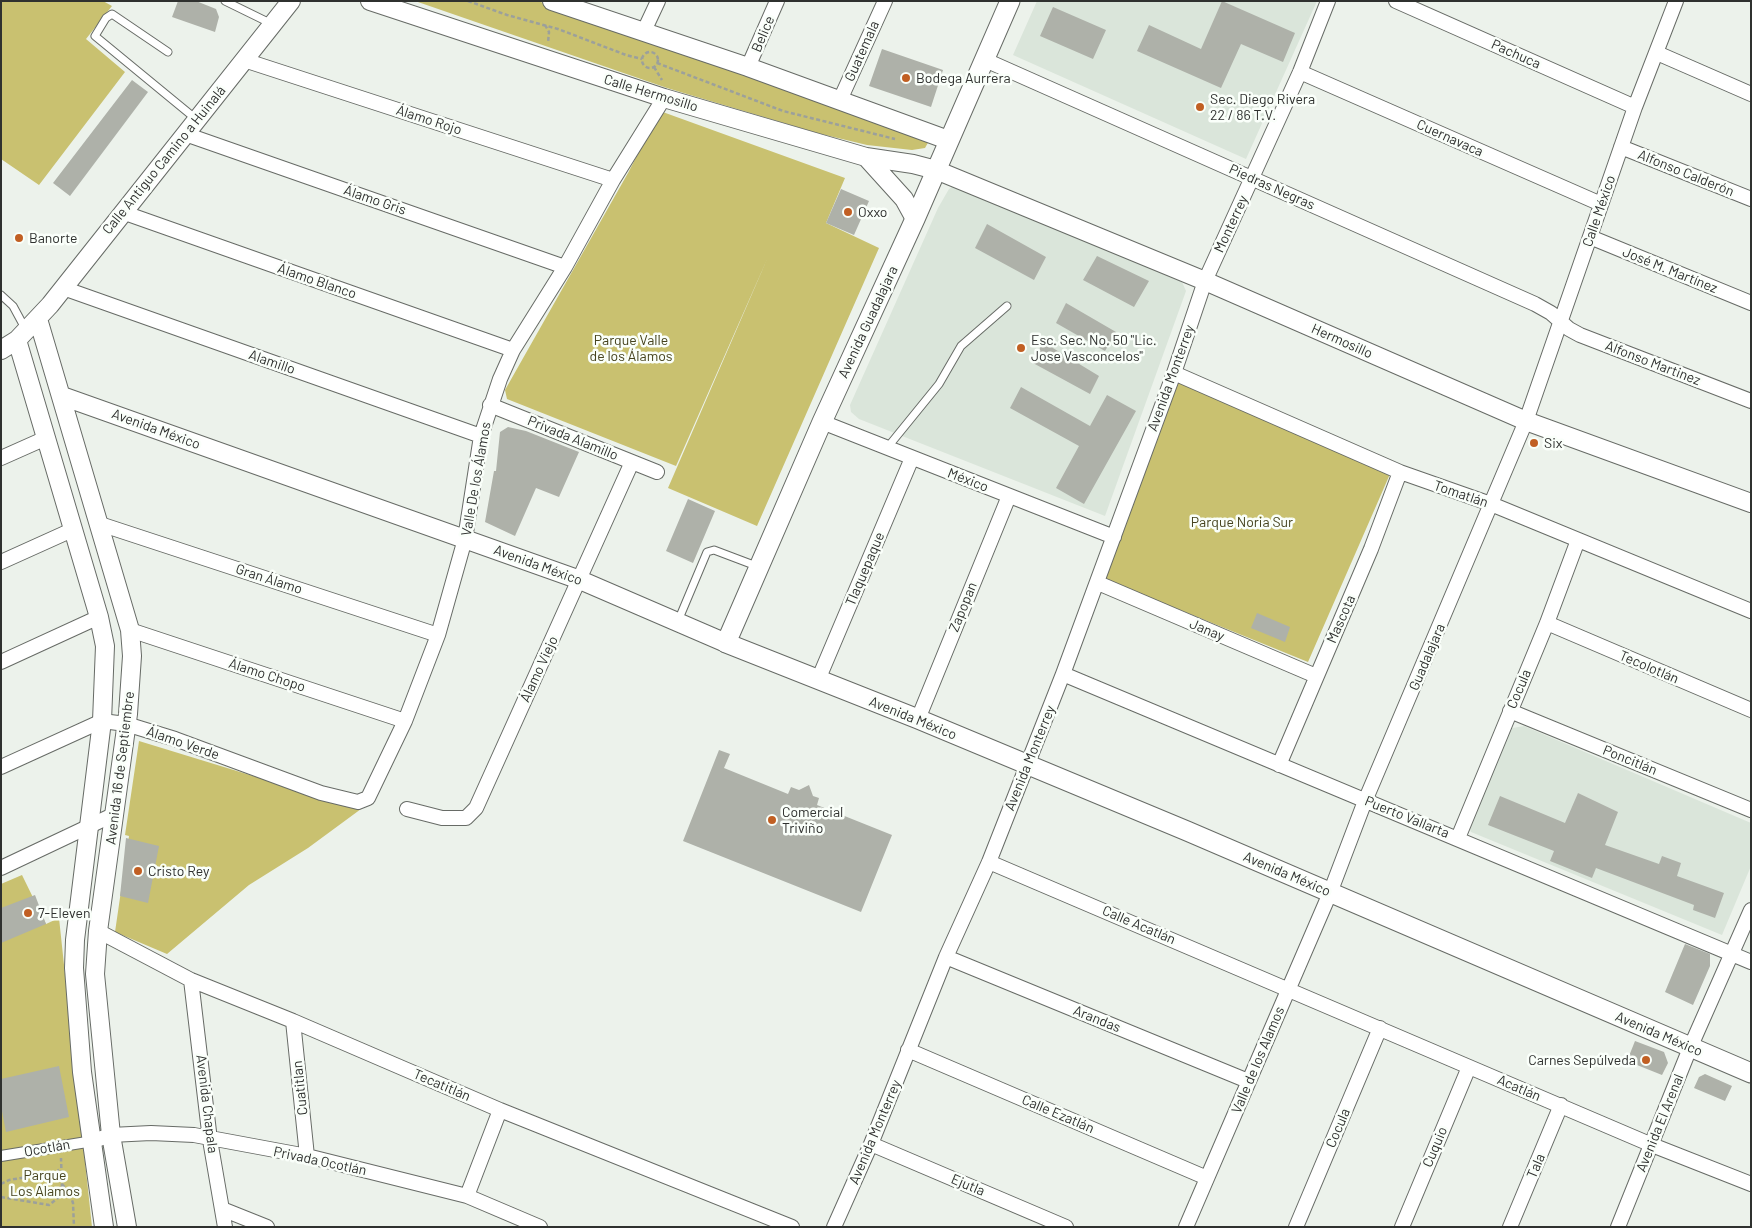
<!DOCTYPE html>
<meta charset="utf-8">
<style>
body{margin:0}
#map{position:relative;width:1752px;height:1228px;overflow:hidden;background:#ecf2eb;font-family:Barlow,sans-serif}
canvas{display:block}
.frame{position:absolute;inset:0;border:2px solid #2f312f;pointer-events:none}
</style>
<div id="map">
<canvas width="1752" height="1228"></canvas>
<div class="frame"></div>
</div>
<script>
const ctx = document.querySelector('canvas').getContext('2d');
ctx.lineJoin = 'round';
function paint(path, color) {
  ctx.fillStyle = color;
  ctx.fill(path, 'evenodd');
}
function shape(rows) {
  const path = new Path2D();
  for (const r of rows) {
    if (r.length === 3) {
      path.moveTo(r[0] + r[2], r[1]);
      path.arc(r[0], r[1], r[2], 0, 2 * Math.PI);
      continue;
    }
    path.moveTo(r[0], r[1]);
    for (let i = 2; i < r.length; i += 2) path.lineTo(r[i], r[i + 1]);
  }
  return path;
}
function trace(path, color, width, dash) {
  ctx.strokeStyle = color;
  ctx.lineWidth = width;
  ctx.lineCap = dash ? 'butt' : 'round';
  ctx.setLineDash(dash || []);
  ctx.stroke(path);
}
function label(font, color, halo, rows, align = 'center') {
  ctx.font = font + ' Barlow,sans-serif';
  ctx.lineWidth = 5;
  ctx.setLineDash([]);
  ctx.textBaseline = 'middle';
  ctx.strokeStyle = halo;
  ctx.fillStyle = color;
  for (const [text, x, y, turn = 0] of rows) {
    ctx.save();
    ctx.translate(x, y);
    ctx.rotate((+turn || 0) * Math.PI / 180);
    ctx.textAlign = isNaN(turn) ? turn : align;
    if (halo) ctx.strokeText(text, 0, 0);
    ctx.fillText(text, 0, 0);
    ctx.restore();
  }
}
paint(shape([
 [1037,1,1317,1,1246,159,1013,55],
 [955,185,1182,282,1186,291,1105,516,859,419,851,412,850,405,938,208,949,189],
 [1524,726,1751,823,1751,866,1722,935,1471,832,1467,823,1507,729]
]), '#dae5da');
paint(shape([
 [1,1,103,1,112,6,86,39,125,72,39,185,1,159],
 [415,1,538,1,930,139,925,148,912,150,867,145,817,133,667,88],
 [660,111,845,178,826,223,879,248,757,526,668,488,768,257,676,466,507,399,505,390,628,173],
 [1179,378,1390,474,1308,662,1104,579],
 [139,741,361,809,308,848,249,885,167,954,115,932,129,836,125,835],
 [22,875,46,924,59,918,92,1227,1,1227,1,884]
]), '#c9c170');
paint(shape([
 [178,1,196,1,216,9,219,17,215,32,172,17],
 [1222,1,1295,33,1283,62,1241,44,1221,88,1137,51,1149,25,1201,49],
 [1053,7,1106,30,1093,59,1040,36],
 [882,49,943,70,931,107,869,86],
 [132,80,148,92,70,196,53,183],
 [841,189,869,201,854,235,826,223],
 [987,224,1046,257,1034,280,975,248],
 [1097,256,1149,281,1134,307,1083,280],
 [1066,303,1116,332,1105,351,1056,323],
 [1043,342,1099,376,1090,394,1033,363],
 [1021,387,1090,426,1107,395,1136,411,1084,504,1056,488,1079,446,1010,408],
 [508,427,526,431,579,452,559,497,536,488,515,536,485,522,494,471,496,471,500,432],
 [688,499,715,511,693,563,666,551],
 [1257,613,1290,627,1285,642,1251,628],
 [719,750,730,754,724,768,788,794,791,787,799,790,809,785,813,796,819,798,817,805,892,835,861,912,683,841],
 [1578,793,1618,812,1605,845,1659,864,1662,856,1681,863,1677,876,1724,893,1715,918,1693,910,1694,905,1596,868,1592,878,1550,861,1554,851,1488,825,1500,796,1565,823],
 [126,838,159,846,148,903,120,896],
 [35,895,46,924,1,943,1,908],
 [1685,944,1710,954,1710,966,1693,1005,1665,992],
 [1635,1041,1664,1052,1668,1063,1662,1075,1627,1061],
 [59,1066,69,1117,6,1132,1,1106,1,1079],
 [1705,1074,1732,1086,1725,1101,1694,1088,1699,1077]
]), '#aeb1a9');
const service = shape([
 [225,1,272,24],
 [168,52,112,14,106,18,95,36,196,119],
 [1,295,13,306,26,330],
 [887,448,939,384,961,346,1007,306],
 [678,621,707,552,714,550,759,567]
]);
const pedestrian = shape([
 [1,1156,93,1141]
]);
const minor = shape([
 [1396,1,1635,107],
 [644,31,658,1],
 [1657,53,1751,94],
 [983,59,1535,304,1551,313,1569,329,1580,335,1751,401],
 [244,60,613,180],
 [748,67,777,1],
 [1300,72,1601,204],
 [840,100,885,1],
 [185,134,565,267],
 [1621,147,1751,199],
 [122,212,513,350],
 [1590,237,1751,303],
 [63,288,481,436],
 [1174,373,1400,472,1491,504,1751,611],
 [490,405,657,472],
 [822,422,1114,537],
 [1,458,46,438],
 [100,524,438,635],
 [1,562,72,530],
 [1098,583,1316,676],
 [1547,623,1751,710],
 [130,630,405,721],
 [1,662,99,617],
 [1063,674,1751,962],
 [818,680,912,458],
 [1510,711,1751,810],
 [918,719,1009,496],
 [1279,765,1371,549,1400,472],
 [1,767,102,721,126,724,175,739,321,793,358,802,368,798,405,721,438,635,465,539,481,436,500,379,513,350,565,267,613,180,664,98],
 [407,809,442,818,466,818,476,808,632,462],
 [1458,838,1547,623,1578,540],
 [989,862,1652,1145,1751,1184],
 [1,868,115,814],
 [98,931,191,980,293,1021,500,1110,792,1227],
 [946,957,1248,1081],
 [191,980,210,1140,225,1227],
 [293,1021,307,1156],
 [908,1050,1207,1178],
 [93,1141,111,1135,151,1133,194,1135,307,1156,467,1196,540,1227],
 [871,1144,1066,1227],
 [467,1196,500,1110],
 [222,1209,267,1227],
 [834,1227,871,1144,946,957,989,862,1063,674,1174,373,1205,281,1300,72,1328,1],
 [1186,1227,1330,893,1365,801,1526,421,1635,107,1676,1],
 [1296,1227,1380,1028],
 [1402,1227,1469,1067],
 [1510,1227,1561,1105],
 [1618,1227,1690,1048,1751,910]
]);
const tertiary = shape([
 [370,1,664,98,866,157,913,164,936,170,1205,281,1526,421,1751,503],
 [552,1,748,67,948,140],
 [866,157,904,199,915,219],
 [38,319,130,630,132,656,128,714,98,931,95,974,111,1135,127,1227],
 [17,340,99,617,105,646,102,721,75,940,74,968,82,1072,104,1227],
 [1,350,17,340,50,305,291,1],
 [62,396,580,580,726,643]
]);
const secondary = shape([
 [1010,1,915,219,822,422,726,643,918,719,1187,831,1751,1073]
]);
trace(service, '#676b66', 9);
trace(pedestrian, '#676b66', 12);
trace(minor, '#676b66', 16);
trace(tertiary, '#676b66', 20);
trace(secondary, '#676b66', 21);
trace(shape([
 [468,1,507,15,558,29,626,55,642,59],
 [545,25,549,32,548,43],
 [650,60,8],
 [657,63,783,111,895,139],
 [654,67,662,80],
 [1,1184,9,1180,52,1173,59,1170],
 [62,1184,70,1194,73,1203,74,1227],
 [1,1197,49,1205,59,1197,62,1187,61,1158]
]), '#9ca09b', 2.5, [4, 2.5]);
trace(service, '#fff', 7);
trace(pedestrian, '#fff', 10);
trace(minor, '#fff', 14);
trace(tertiary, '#fff', 18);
trace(secondary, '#fff', 19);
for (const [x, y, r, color] of [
 [906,78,5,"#c15f23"],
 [1200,107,5,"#c15f23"],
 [848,212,5,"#c15f23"],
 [19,238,5,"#c15f23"],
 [1021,348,5,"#c15f23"],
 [1534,443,5,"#c15f23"],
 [772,820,5,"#c15f23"],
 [138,871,5,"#c15f23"],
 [28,913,5,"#c15f23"],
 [1646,1060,5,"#c15f23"]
]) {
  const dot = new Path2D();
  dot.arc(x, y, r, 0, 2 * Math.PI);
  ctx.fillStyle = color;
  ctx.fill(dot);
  trace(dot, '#fafffa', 2);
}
label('14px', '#2f312f', '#fafffa', [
 ["Belice",763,34,-67],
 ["Guatemala",862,51,-66],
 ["Pachuca",1516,54,24],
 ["Calle Hermosillo",651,93,17],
 ["Álamo Rojo",429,120,18],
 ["Cuernavaca",1450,138,24],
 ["Calle Antiguo Camino a Huinalá",164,160,-51],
 ["Alfonso Calderón",1686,173,22],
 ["Piedras Negras",1272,187,24],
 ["Álamo Gris",375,200,19],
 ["Calle México",1599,211,-71],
 ["Monterrey",1231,224,-65],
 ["José M. Martínez",1670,270,22],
 ["Álamo Blanco",317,281,19],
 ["Avenida Guadalajara",868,322,-65],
 ["Hermosillo",1342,341,24],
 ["Alamillo",272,362,19],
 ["Alfonso Martinez",1653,363,21],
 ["Avenida Monterrey",1171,378,-70],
 ["Avenida México",156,429,20],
 ["Privada Alamillo",573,438,22],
 ["Valle De los Álamos",476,479,-80],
 ["México",968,480,21],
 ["Tomatlán",1461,494,19],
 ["Avenida México",538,565,20],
 ["Tlaquepaque",865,569,-67],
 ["Gran Álamo",269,579,18],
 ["Zapopan",963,607,-68],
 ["Mascota",1341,619,-66],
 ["Janay",1207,630,23],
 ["Guadalajara",1427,657,-67],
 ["Tecolotlán",1649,667,23],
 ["Álamo Viejo",539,669,-65],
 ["Álamo Chopo",267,675,18],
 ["Cocula",1519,689,-67],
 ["Avenida México",913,718,22],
 ["Álamo Verde",183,743,19],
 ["Avenida Monterrey",1030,758,-68],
 ["Poncitlán",1630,760,22],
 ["Avenida 16 de Septiembre",120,768,-83],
 ["Puerto Vallarta",1407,817,22],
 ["Avenida México",1287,874,23],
 ["Calle Acatlán",1139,925,23],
 ["Arandas",1097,1019,22],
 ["Avenida México",1659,1034,23],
 ["Valle de los Alamos",1258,1060,-67],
 ["Tecatitlán",442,1085,23],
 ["Cuatitlan",300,1088,-96],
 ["Acatlán",1519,1088,23],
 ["Avenida Chapala",207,1104,83],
 ["Calle Ezatlán",1058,1114,23],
 ["Avenida El Arenal",1660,1123,-68],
 ["Cocula",1338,1128,-67],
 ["Avenida Monterrey",875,1132,-67],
 ["Cuquio",1435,1147,-67],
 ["Ocotlán",47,1148,-10],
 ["Privada Ocotlán",320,1161,12],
 ["Tala",1536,1166,-67],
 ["Ejutla",968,1185,23]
]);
label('14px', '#2f312f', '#fafffa', [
 ["Bodega Aurrera",916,78],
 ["Sec. Diego Rivera",1210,99],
 ["22 / 86 T.V.",1210,115],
 ["Oxxo",858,212],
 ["Banorte",29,238],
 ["Esc. Sec. No. 50 \"Lic.",1031,340],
 ["Jose Vasconcelos\"",1031,356],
 ["Six",1544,443],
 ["Comercial",782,812],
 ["Triviño",782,828],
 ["Cristo Rey",148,871],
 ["7-Eleven",38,913],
 ["Carnes Sepúlveda",1636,1060,"right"]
], 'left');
label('14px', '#45421d', '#fafffa', [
 ["Parque Valle",631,340],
 ["de los Álamos",631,356],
 ["Parque Noria Sur",1242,522],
 ["Parque",45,1175],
 ["Los Alamos",45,1191]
]);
</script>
